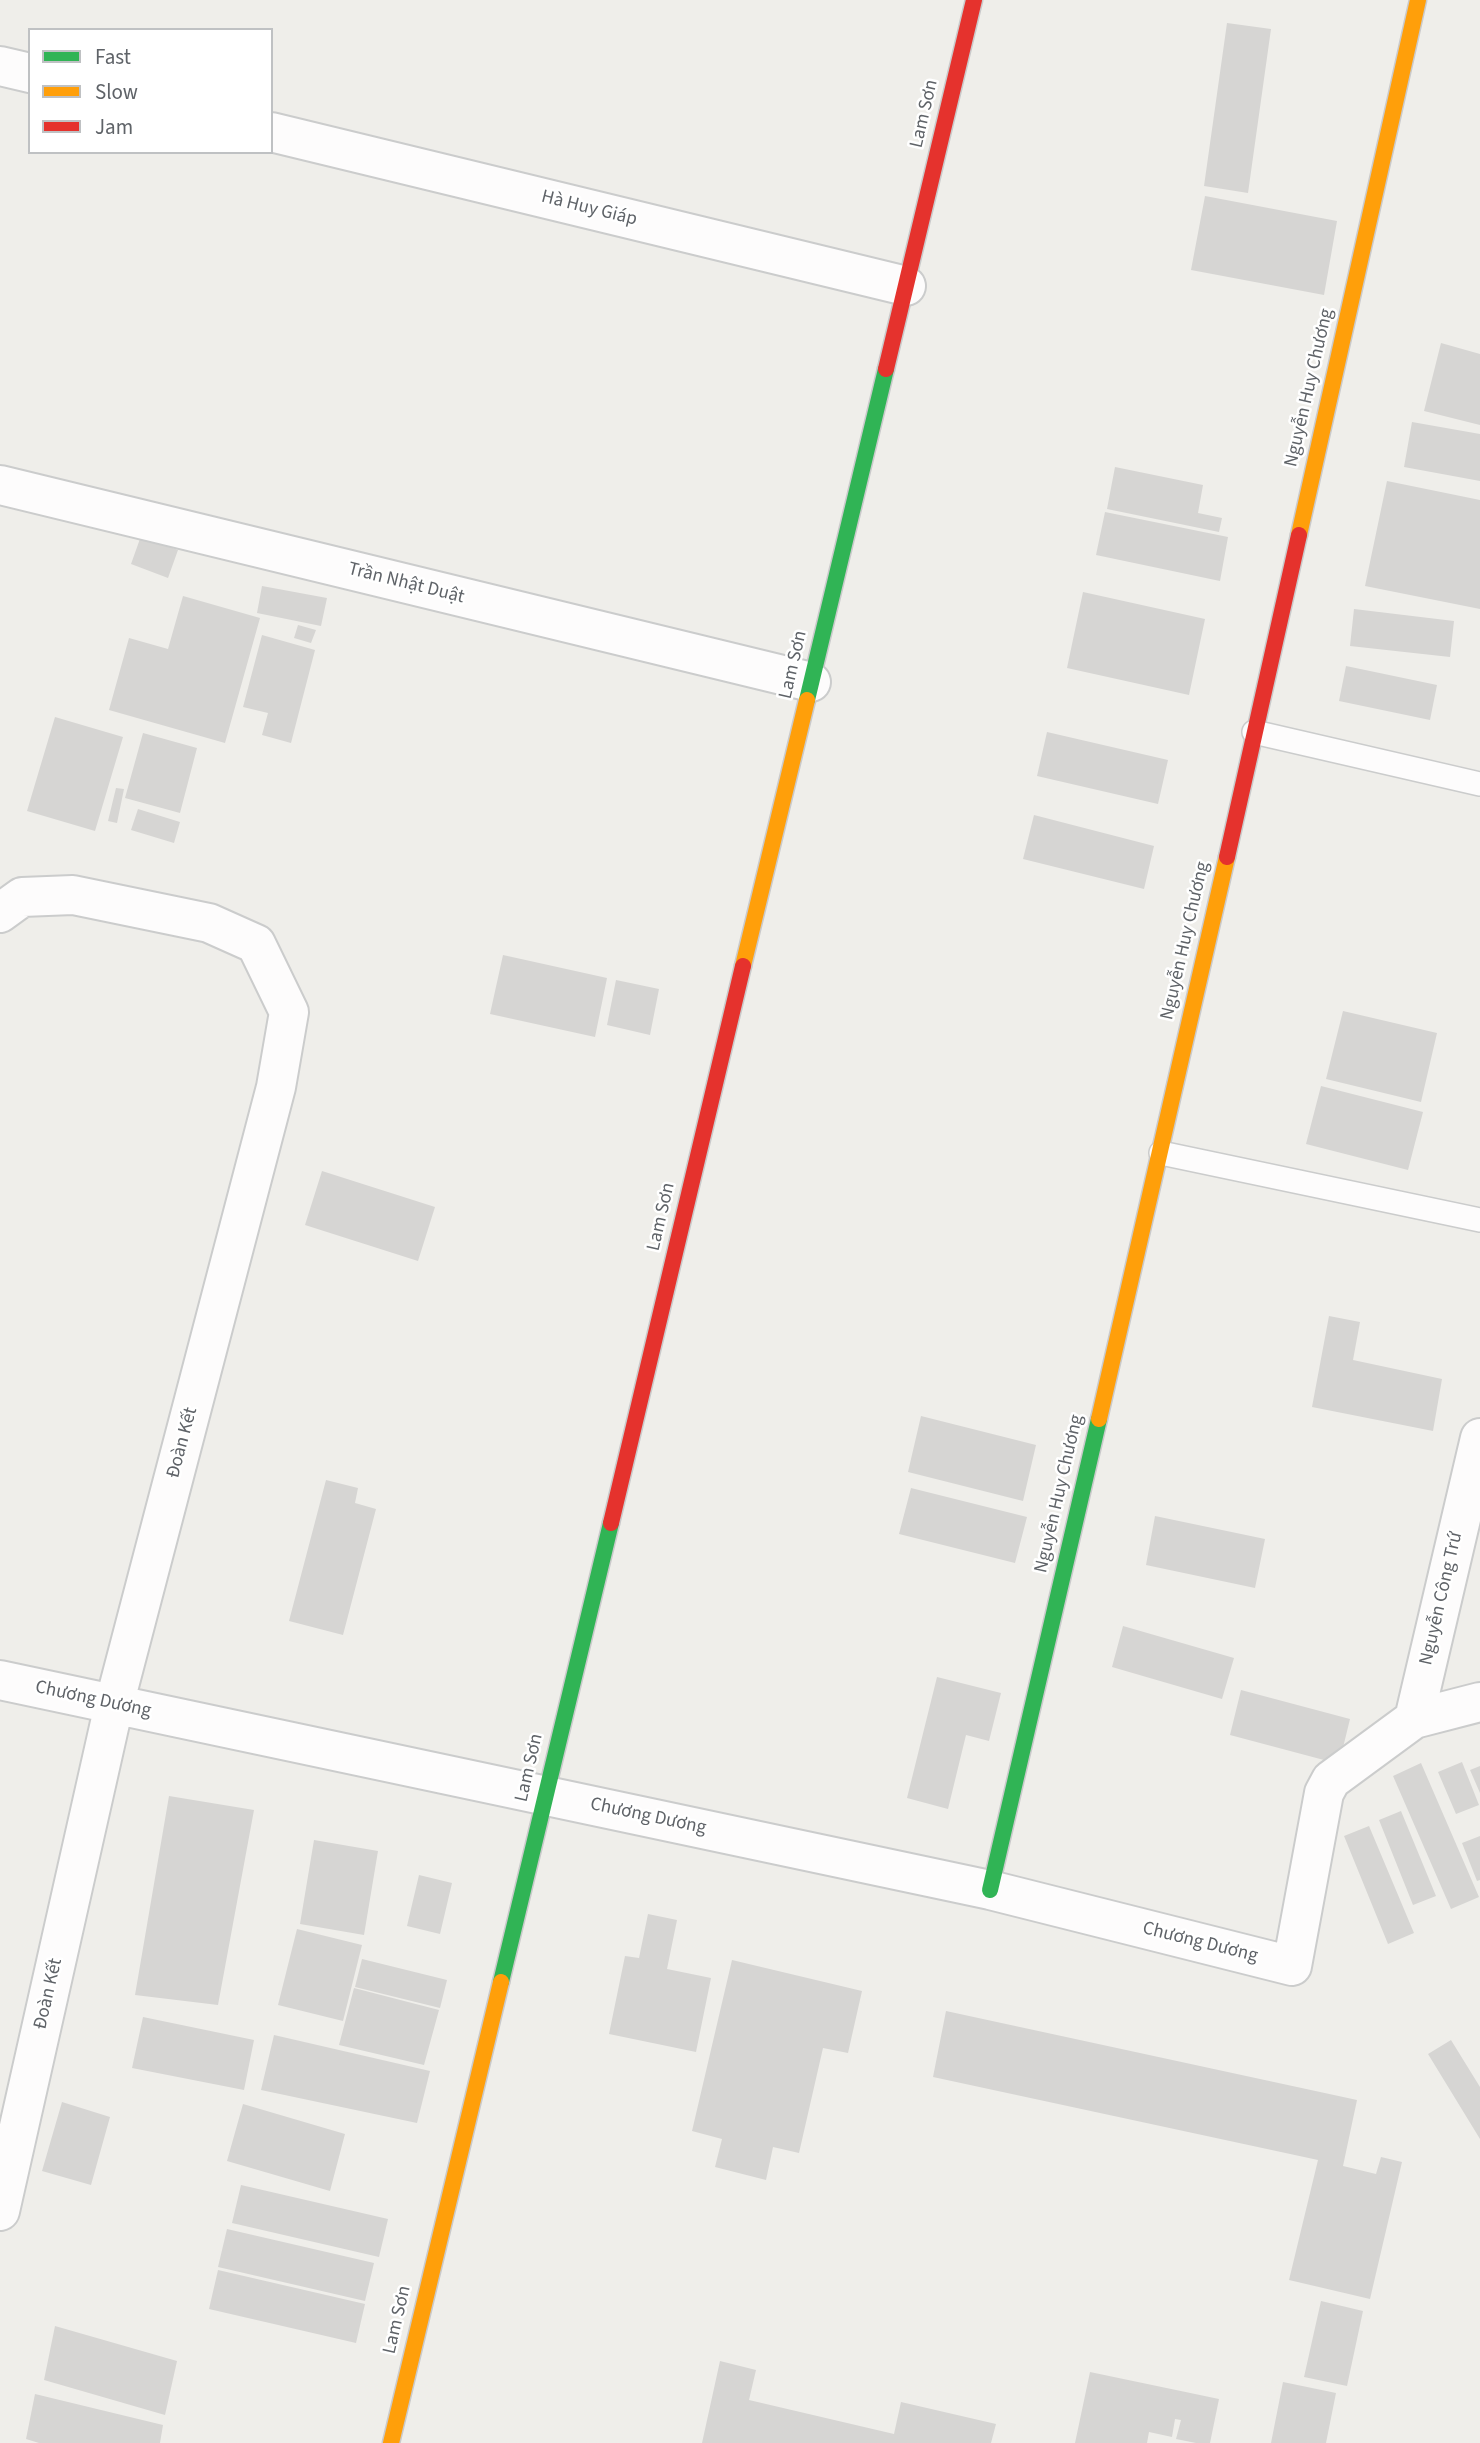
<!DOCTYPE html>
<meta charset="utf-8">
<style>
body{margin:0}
#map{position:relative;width:1480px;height:2443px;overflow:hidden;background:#efeeea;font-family:"Source Sans 3",sans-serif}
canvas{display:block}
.legend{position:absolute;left:28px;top:28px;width:245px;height:126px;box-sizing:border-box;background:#fff;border:2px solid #bfc1c3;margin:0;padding:9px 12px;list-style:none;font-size:21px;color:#5f6368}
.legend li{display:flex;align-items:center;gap:14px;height:35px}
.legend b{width:35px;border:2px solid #bfc1c3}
</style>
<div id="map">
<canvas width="1480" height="2443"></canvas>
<ul class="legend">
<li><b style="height:9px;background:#30b455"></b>Fast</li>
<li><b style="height:9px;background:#ff9f0a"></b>Slow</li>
<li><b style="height:9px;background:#e5322d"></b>Jam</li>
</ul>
</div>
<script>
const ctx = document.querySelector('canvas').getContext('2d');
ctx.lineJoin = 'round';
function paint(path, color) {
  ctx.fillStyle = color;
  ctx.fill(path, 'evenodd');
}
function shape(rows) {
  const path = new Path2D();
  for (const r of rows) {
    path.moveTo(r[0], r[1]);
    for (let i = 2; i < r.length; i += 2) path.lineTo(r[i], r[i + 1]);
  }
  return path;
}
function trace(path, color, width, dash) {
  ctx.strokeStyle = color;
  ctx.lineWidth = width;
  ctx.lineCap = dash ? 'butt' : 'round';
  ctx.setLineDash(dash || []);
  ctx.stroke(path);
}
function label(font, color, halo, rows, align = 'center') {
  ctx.font = font + ' "Source Sans 3",sans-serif';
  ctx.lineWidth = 5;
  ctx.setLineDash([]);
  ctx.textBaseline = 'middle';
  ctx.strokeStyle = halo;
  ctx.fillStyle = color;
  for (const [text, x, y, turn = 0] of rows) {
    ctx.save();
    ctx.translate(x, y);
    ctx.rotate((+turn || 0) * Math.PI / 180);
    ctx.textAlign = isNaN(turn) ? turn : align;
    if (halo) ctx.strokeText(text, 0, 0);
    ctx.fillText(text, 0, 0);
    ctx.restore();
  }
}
paint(shape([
 [1227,23,1271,29,1248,193,1204,186],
 [1205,196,1337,221,1324,295,1191,270],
 [1441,343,1480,354,1480,425,1424,411],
 [1412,422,1480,434,1480,481,1404,467],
 [1115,467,1203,485,1198,513,1222,518,1219,532,1107,509],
 [1387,481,1480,500,1480,609,1365,586],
 [1105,512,1228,537,1220,581,1096,555],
 [141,536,178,550,168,578,131,564],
 [262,586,327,598,321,626,257,613],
 [1083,592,1205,619,1189,695,1067,668],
 [183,596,260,618,225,743,109,710,129,638,168,649],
 [1354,609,1454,621,1450,657,1350,646],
 [298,625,316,630,311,643,294,638],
 [262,635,315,650,291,743,262,735,268,713,243,707],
 [1346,666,1437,685,1430,720,1339,701],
 [55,717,123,737,95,831,27,811],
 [1047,732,1168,760,1158,804,1037,776],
 [143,733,197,748,180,813,125,798],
 [116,788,124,789,117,823,108,821],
 [138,809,180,822,174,843,131,830],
 [1034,815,1154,846,1144,889,1023,859],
 [503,955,607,978,595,1037,490,1014],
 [616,980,659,989,650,1035,607,1025],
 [1343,1011,1437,1033,1421,1102,1326,1079],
 [1321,1086,1423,1112,1408,1170,1306,1144],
 [322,1171,435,1207,418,1261,305,1225],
 [1329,1316,1360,1322,1353,1360,1442,1379,1433,1431,1312,1407],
 [921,1416,1036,1445,1023,1501,908,1472],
 [326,1480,358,1488,355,1503,376,1509,343,1635,289,1621],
 [911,1488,1027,1517,1015,1563,899,1534],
 [1155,1516,1265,1539,1255,1588,1146,1565],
 [1123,1626,1234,1658,1222,1699,1112,1667],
 [937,1677,1001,1693,989,1741,966,1735,948,1809,907,1798],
 [1241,1690,1350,1719,1339,1764,1230,1735],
 [1462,1762,1479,1805,1456,1814,1438,1772],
 [1421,1763,1479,1897,1451,1909,1393,1776],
 [1480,1766,1480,1793,1470,1770],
 [169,1796,254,1810,218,2005,135,1995],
 [1401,1811,1436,1896,1413,1905,1379,1820],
 [1369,1826,1414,1933,1388,1944,1344,1836],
 [1480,1836,1480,1880,1477,1881,1462,1843],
 [314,1840,378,1851,364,1935,300,1924],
 [419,1875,452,1883,440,1934,407,1926],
 [648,1914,677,1920,667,1969,711,1978,696,2052,609,2034,625,1956,639,1958],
 [297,1929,362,1945,343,2021,278,2005],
 [362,1959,447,1980,440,2008,355,1987],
 [732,1960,862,1991,848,2053,823,2048,799,2153,773,2147,766,2180,715,2167,722,2139,692,2131],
 [354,1988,439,2010,424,2065,339,2045],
 [946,2011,1357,2100,1343,2166,1376,2174,1381,2157,1402,2162,1370,2299,1289,2280,1318,2160,933,2077],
 [143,2017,254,2040,244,2090,132,2068],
 [274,2035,430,2071,417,2123,261,2090],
 [1451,2040,1480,2087,1480,2139,1428,2054],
 [62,2102,110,2117,91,2185,42,2171],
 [243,2104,345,2134,330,2191,227,2161],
 [241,2185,388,2219,379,2257,232,2223],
 [227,2229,374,2263,365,2301,218,2267],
 [218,2270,365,2304,356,2343,209,2309],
 [1321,2301,1363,2311,1347,2386,1304,2377],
 [55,2326,177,2361,165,2415,44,2380],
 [720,2361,756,2370,749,2400,894,2434,901,2402,996,2424,991,2443,702,2443],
 [1090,2372,1219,2399,1210,2443,1196,2443,1176,2439,1181,2420,1175,2419,1172,2437,1149,2432,1147,2443,1075,2443],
 [1283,2382,1336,2393,1326,2443,1271,2443],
 [35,2394,163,2425,160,2443,39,2443,26,2439]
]), '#d6d5d3');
const lane = shape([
 [1254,732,1480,784],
 [1161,1153,1480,1220]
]);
const street = shape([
 [0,66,30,73],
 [271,132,906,286],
 [0,485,811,682],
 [0,913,22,897,73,895,209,923,256,944,289,1012,276,1087,114,1705,0,2211],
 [0,1680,990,1890,1292,1966,1324,1793,1331,1780,1414,1719,1480,1702],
 [1414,1719,1480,1438]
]);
const fast = shape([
 [807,700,886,369],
 [990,1890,1099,1419],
 [501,1982,611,1523]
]);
const slow = shape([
 [1299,535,1418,0],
 [743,966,807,700],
 [1099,1419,1227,857],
 [391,2443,501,1982]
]);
const jam = shape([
 [886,369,974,0],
 [1227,857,1299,535],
 [611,1523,743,966]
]);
trace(lane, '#cbcccc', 26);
trace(street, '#cbcccc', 42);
trace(fast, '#cacacb', 19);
trace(slow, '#cacacb', 19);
trace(jam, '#cacacb', 19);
trace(lane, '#fdfcfc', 23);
trace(street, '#fdfcfc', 38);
trace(fast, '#30b455', 16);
trace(slow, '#ff9f0a', 16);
trace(jam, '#e5322d', 16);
label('19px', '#5f6368', '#fff', [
 ["Lam Sơn",925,114,-77],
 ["Hà Huy Giáp",589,209,14],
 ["Nguyễn Huy Chương",1310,388,-77],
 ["Trần Nhật Duật",406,584,14],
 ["Lam Sơn",794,665,-77],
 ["Nguyễn Huy Chương",1186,941,-77],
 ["Lam Sơn",662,1217,-77],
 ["Đoàn Kết",183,1443,-75],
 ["Nguyễn Huy Chương",1060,1494,-77],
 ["Nguyễn Công Trứ",1442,1599,-77],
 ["Chương Dương",93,1700,12],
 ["Lam Sơn",530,1768,-77],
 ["Chương Dương",648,1817,12],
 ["Chương Dương",1200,1943,14],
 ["Đoàn Kết",49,1994,-77],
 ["Lam Sơn",398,2320,-77]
]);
</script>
